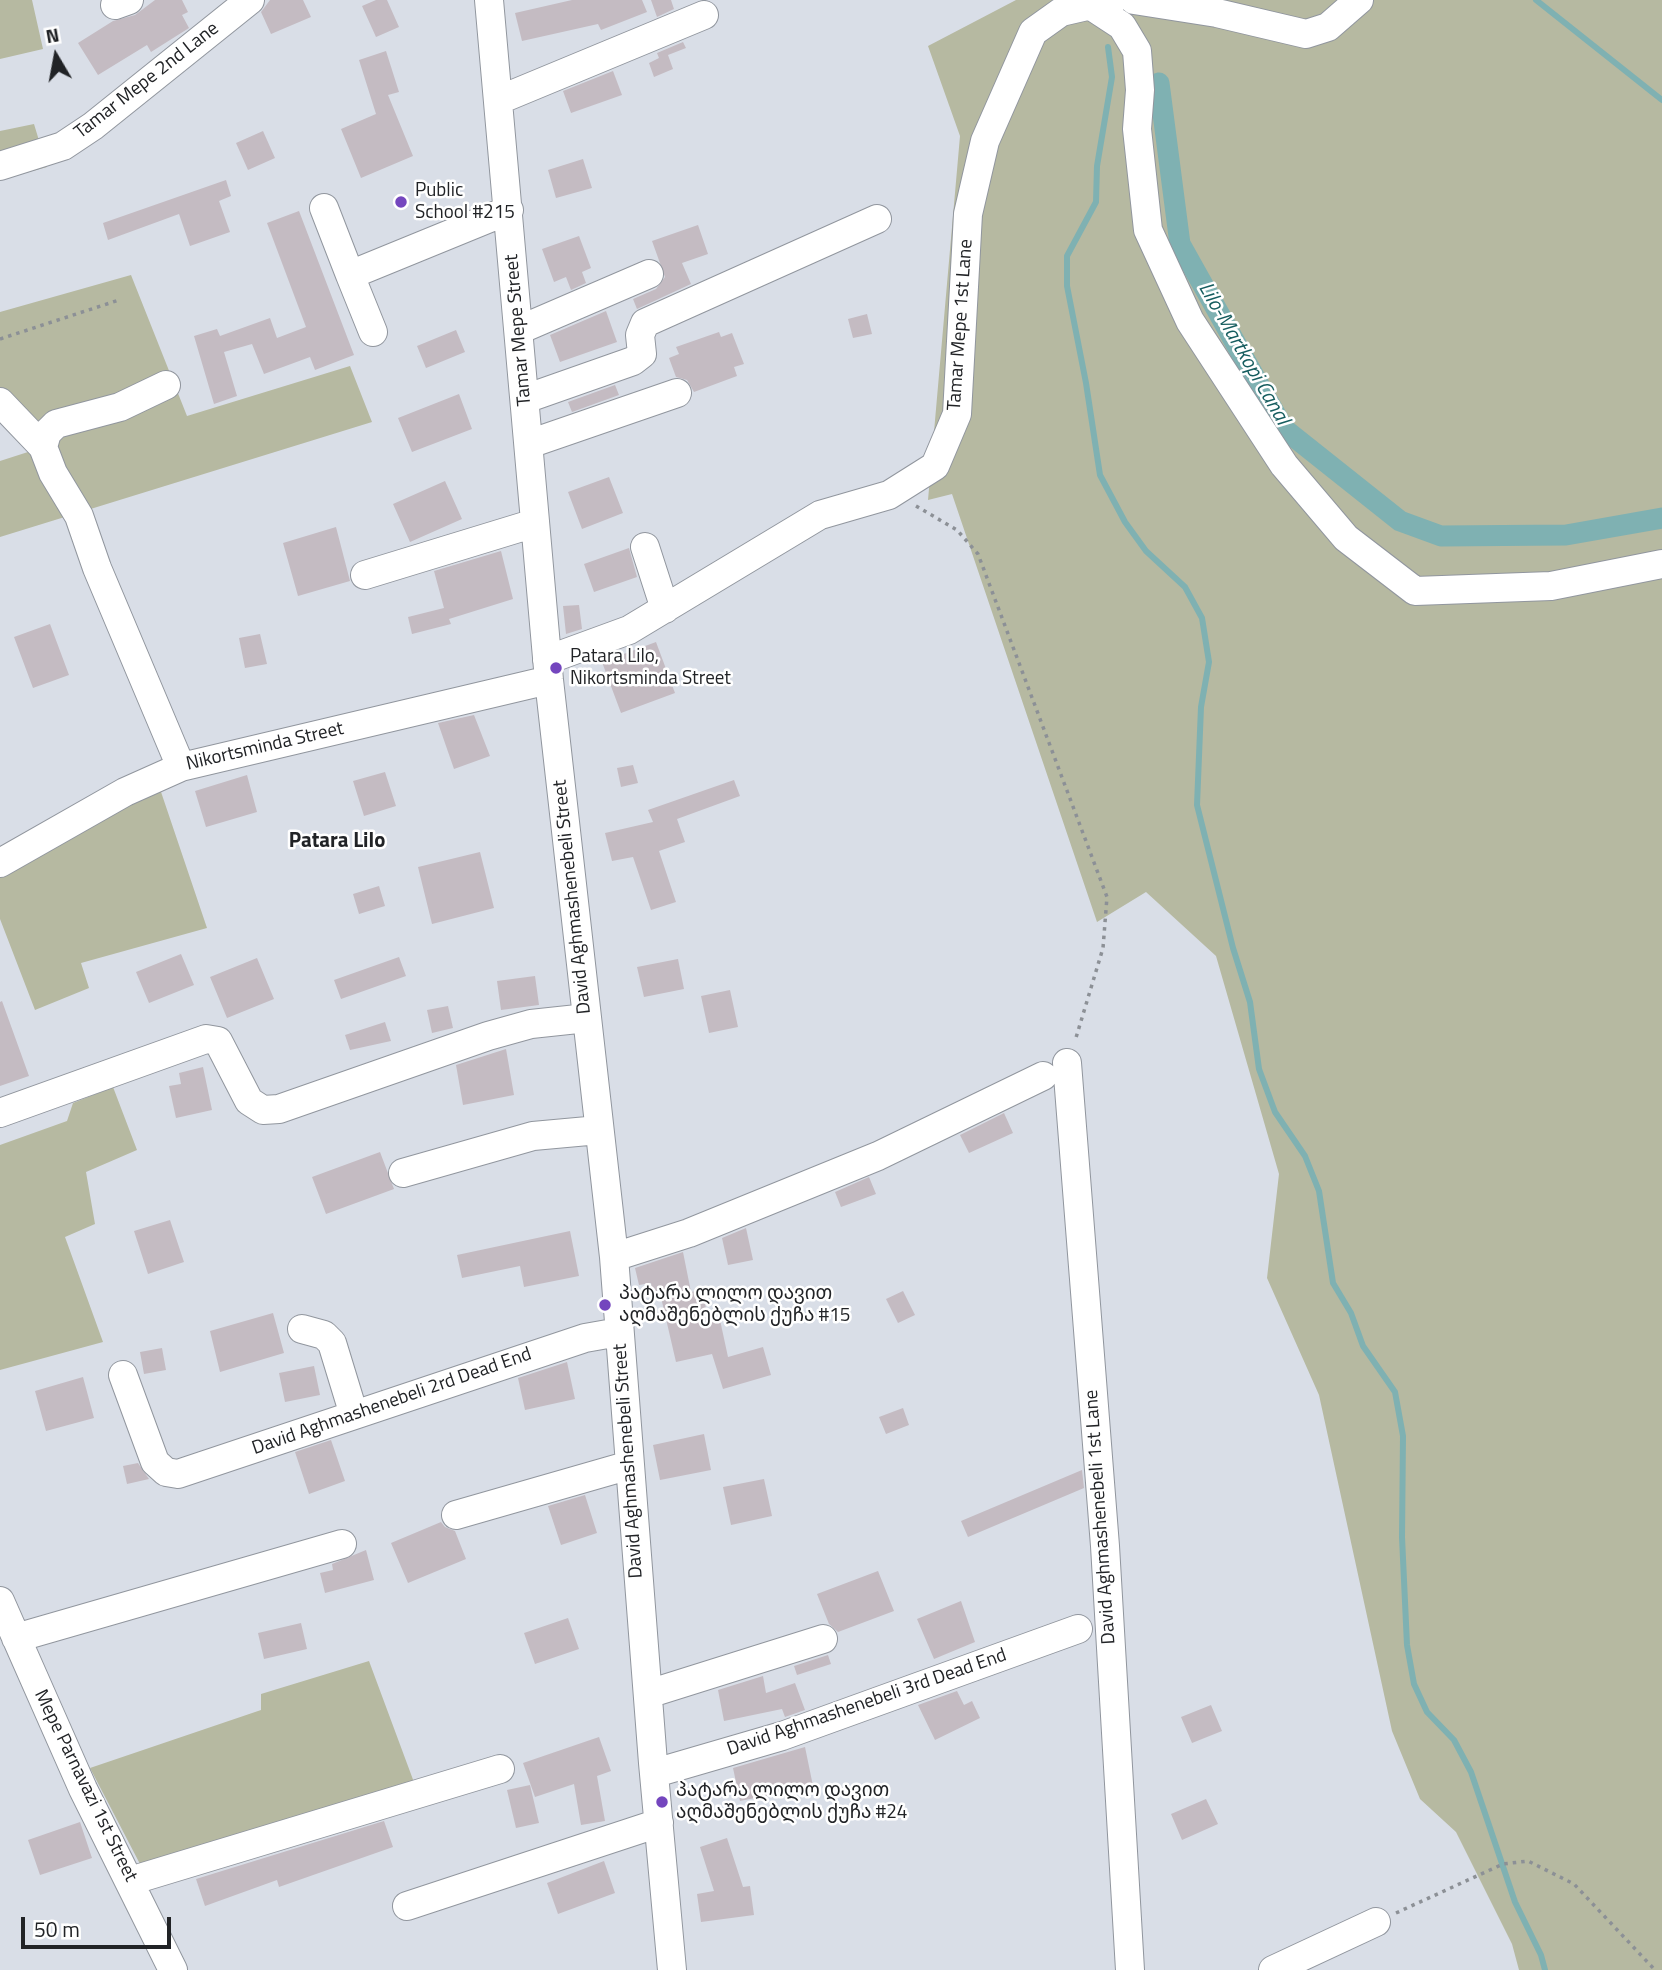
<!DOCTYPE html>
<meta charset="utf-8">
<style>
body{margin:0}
#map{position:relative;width:1662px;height:1970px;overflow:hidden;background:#d9dee7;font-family:"Titillium Web",sans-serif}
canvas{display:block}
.north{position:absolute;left:21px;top:21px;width:70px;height:70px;-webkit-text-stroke:5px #fff;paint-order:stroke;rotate:350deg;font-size:19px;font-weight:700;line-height:28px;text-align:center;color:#212326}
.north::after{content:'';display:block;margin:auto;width:24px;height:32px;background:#212326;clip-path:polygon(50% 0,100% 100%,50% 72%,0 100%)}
.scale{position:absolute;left:21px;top:1917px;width:150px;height:32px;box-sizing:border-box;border:4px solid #212326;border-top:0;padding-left:9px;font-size:21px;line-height:24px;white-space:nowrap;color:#212326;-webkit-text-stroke:5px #fff;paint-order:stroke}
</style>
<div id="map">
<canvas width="1662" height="1970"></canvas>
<div class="north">N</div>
<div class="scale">50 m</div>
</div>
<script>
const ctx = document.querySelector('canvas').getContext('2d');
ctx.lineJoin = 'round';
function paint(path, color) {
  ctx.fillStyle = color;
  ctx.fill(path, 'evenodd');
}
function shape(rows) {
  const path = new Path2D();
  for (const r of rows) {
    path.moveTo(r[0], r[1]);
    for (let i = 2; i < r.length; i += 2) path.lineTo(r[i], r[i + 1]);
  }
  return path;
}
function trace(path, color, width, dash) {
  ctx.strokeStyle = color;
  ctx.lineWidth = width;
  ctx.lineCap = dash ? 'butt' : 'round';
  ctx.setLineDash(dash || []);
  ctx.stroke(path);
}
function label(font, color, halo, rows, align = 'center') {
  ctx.font = font + ' "Titillium Web","Noto Sans Georgian",sans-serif';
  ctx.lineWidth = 5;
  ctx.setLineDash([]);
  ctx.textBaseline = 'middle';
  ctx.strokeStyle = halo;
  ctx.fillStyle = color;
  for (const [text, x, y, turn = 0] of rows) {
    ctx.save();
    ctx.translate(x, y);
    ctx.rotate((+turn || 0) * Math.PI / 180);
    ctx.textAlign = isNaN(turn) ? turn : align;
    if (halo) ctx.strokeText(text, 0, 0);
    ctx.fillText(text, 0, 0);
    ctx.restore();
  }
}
paint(shape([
 [0,0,32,0,43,49,0,59],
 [1016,0,1662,0,1662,1970,1519,1970,1512,1944,1456,1832,1420,1799,1392,1731,1319,1395,1267,1278,1279,1174,1216,956,1146,892,1097,922,952,494,928,500,960,136,928,46],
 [34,124,47,167,0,180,0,131],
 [131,275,187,416,350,366,372,422,0,537,0,461,28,452,0,415,0,312],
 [159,786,207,928,81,963,89,988,35,1010,0,919,0,872],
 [113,1087,137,1150,86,1172,95,1224,65,1237,103,1342,0,1370,0,1145,67,1121,73,1103],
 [369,1661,415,1785,140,1864,90,1768,261,1710,261,1694]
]), '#b6b9a1');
trace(shape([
 [1536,0,1662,100],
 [1108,47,1112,77,1097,166,1096,202,1067,256,1067,286,1086,383,1100,475,1125,522,1146,551,1185,587,1202,618,1209,662,1201,707,1197,805,1233,948,1250,1002,1259,1069,1275,1112,1305,1156,1319,1191,1333,1283,1351,1313,1363,1346,1395,1392,1403,1436,1402,1537,1407,1645,1414,1684,1427,1712,1454,1740,1471,1772,1515,1902,1541,1955,1545,1970]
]), '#7fb1b2', 6);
trace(shape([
 [1159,83,1180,244,1283,428,1400,521,1441,536,1566,535,1662,518]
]), '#7fb1b2', 21);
paint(shape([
 [155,0,182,0,188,12,182,15,189,28,151,52,147,45,98,75,78,43,113,21,135,15],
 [270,0,303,0,311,17,271,34,261,12],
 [376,0,387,0,399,27,376,37,362,6],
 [572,0,642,0,647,12,601,30,598,24,522,41,515,13],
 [651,0,671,0,674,9,657,17],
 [683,42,686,48,668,55,673,69,654,77,649,63,659,58,657,53],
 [386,51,399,92,388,95,413,156,361,178,341,129,376,114,359,60],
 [613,71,622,95,571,113,563,91],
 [263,131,275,158,248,170,236,143],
 [583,159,592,188,556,198,548,170],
 [226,180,231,196,219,201,230,232,190,246,179,214,108,240,103,223],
 [299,211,354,355,315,370,310,357,264,374,252,344,224,352,237,396,214,404,194,336,217,329,220,336,270,318,277,338,306,327,267,223],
 [698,225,708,254,682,263,691,284,637,309,633,299,656,289,665,277,652,241],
 [579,236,591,268,582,272,586,283,571,290,566,277,554,282,542,249],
 [606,311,617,342,560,362,550,335],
 [867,314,872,334,853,338,848,319],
 [456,330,465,352,426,368,417,346],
 [719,332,721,337,732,333,744,364,734,367,737,376,694,392,687,380,676,377,669,358,679,354,676,347],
 [615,385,619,395,572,412,568,402],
 [459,394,472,429,412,452,398,418],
 [609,477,623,513,582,529,568,492],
 [445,481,462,519,410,542,393,504],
 [336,527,350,581,298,596,283,543],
 [629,548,637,577,594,592,584,564],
 [501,551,513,599,449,619,451,624,412,634,408,617,444,608,434,571],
 [579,605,582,629,566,634,563,606],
 [50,624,69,675,33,688,14,637],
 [260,634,267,664,245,668,239,638],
 [656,642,675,693,621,713,602,662],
 [474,715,490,756,454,769,438,723],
 [633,765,638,783,621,787,617,768],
 [385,772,396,806,364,816,353,781],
 [247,775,257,812,206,827,195,791],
 [734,780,740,796,677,819,685,842,659,851,676,902,651,910,633,857,612,861,605,833,653,822,648,810],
 [480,852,494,908,432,924,418,867],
 [379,886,385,906,359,914,353,894],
 [181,954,194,985,149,1003,136,972],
 [399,957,406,976,341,999,334,980],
 [257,958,274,999,227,1018,210,977],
 [678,959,684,989,644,997,637,967],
 [535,976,539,1005,501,1010,497,981],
 [730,990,738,1027,709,1033,701,996],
 [2,1001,29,1076,0,1086,0,1002],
 [448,1006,453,1028,432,1033,427,1010],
 [385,1022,391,1041,350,1050,345,1035],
 [506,1049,514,1095,463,1105,456,1065],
 [203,1067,212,1110,176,1118,169,1086,181,1084,179,1073],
 [1004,1113,1013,1133,969,1153,960,1135],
 [380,1152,394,1189,326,1214,312,1177],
 [869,1177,876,1194,841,1207,835,1192],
 [170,1220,184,1262,148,1274,134,1231],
 [746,1228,753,1260,728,1265,722,1238],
 [570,1231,579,1276,524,1287,520,1266,462,1278,457,1255],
 [683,1252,691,1292,702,1290,709,1322,720,1320,728,1357,763,1347,771,1375,723,1389,712,1354,676,1362,660,1293,653,1294,651,1283,639,1285,635,1268],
 [903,1291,915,1315,898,1323,886,1299],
 [273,1313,284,1353,220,1372,210,1331],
 [162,1348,166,1370,144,1374,140,1352],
 [567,1362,575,1399,525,1410,518,1378],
 [314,1366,320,1395,285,1402,279,1373],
 [83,1377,94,1418,46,1431,35,1391],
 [903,1408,909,1425,886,1434,879,1417],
 [704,1434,711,1470,660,1480,653,1445],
 [331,1440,345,1481,309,1494,295,1452],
 [138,1463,149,1479,127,1484,123,1466],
 [1082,1470,1084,1488,968,1537,961,1521],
 [764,1479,772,1516,731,1525,723,1487],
 [585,1495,597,1533,561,1545,548,1506],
 [441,1522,445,1527,455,1531,466,1559,408,1583,391,1543],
 [366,1550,374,1580,325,1593,320,1573,333,1570,332,1564],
 [878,1571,894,1611,838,1632,829,1624,817,1594],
 [961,1601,975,1642,934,1659,917,1619],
 [568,1618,579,1649,535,1664,524,1633],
 [301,1623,307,1649,264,1659,258,1633],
 [828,1655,831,1664,797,1675,794,1666],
 [763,1676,766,1693,795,1683,805,1710,785,1717,782,1709,724,1721,718,1690],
 [957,1691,964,1705,972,1701,980,1718,935,1740,918,1705],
 [1211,1705,1222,1731,1192,1743,1181,1717],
 [599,1737,611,1771,597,1776,605,1821,581,1825,574,1784,535,1797,523,1763],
 [805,1747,813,1786,740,1801,733,1768],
 [530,1785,539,1823,516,1828,507,1790],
 [1206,1799,1218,1824,1182,1840,1171,1814],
 [384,1821,393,1847,279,1887,277,1880,205,1906,196,1879],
 [80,1822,92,1858,40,1875,28,1840],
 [727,1838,743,1887,750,1886,754,1915,701,1922,697,1894,714,1891,700,1847],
 [604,1861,615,1893,558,1914,547,1883]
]), '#c4bbc2');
const minor = shape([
 [489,0,549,680,614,1257,653,1763,672,1970],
 [1134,0,1217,13,1306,34,1328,27,1359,0],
 [115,5,129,0],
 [1093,7,1122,26,1137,51,1140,90,1137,129,1148,230,1190,321,1284,465,1346,538,1415,591,1551,586,1662,564],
 [499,100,704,15],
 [0,166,63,146,93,126,250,0],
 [324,208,350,275,509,210],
 [350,275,373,332],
 [519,330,649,274],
 [525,399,633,361,642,354,640,335,645,323,877,219],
 [0,402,43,447,53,473,79,516,97,568,181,767],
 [529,444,677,393],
 [43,447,47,433,56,424,120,407,166,385],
 [645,547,665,609],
 [365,575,535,523],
 [547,660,629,630,820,515,889,495,935,466,957,414,968,214,985,141,1033,32,1061,12,1113,0],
 [0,863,125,792,181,767,549,680],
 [1067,1063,1105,1546,1130,1970],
 [0,1113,206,1039,218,1041,249,1101,263,1110,279,1109,488,1036,531,1024,587,1018],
 [403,1173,533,1136,599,1130],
 [614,1257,689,1233,878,1156,1043,1076],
 [302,1329,324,1335,332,1343,354,1415],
 [123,1375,155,1462,166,1472,178,1474,585,1338,619,1332],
 [456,1515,630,1465],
 [0,1601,83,1789,173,1970],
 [16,1638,342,1544],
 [648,1694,823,1639],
 [655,1773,782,1736,1078,1629],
 [130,1881,500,1769],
 [407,1906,659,1823],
 [1273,1970,1376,1922]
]);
trace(minor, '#91969e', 30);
trace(shape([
 [0,339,119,300],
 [916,506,957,530,978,554,1107,897,1103,948,1075,1041],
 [1396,1913,1503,1864,1528,1861,1574,1884,1655,1970]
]), '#8c9096', 3.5, [3.5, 5]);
trace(minor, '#fff', 28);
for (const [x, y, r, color] of [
 [401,202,7,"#7446be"],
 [556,668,7,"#7446be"],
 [605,1305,7,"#7446be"],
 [662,1802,7,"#7446be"]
]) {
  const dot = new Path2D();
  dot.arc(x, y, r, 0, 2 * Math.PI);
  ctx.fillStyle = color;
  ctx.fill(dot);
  trace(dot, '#fff', 2.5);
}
label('19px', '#212326', '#fff', [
 ["Tamar Mepe 2nd Lane",147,81,-38],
 ["Tamar Mepe 1st Lane",961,325,-86],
 ["Tamar Mepe Street",519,330,-95],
 ["Nikortsminda Street",265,747,-13],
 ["David Aghmashenebeli Street",573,897,-96],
 ["David Aghmashenebeli 2rd Dead End",392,1402,-19],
 ["David Aghmashenebeli Street",629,1461,-94],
 ["David Aghmashenebeli 1st Lane",1101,1517,-94],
 ["David Aghmashenebeli 3rd Dead End",867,1703,-19],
 ["Mepe Parnavazi 1st Street",85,1786,64]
]);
label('19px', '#212326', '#fff', [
 ["Public",415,191],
 ["School #215",415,213],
 ["Patara Lilo,",570,657],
 ["Nikortsminda Street",570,679],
 ["პატარა ლილო დავით",619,1294],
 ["აღმაშენებლის ქუჩა #15",619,1316],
 ["პატარა ლილო დავით",676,1791],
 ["აღმაშენებლის ქუჩა #24",676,1813]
], 'left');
label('italic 21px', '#165d5f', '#fff', [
 ["Lilo-Martkopi Canal",1243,354,60]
]);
label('bold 21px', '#212326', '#fff', [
 ["Patara Lilo",337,842]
]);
</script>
